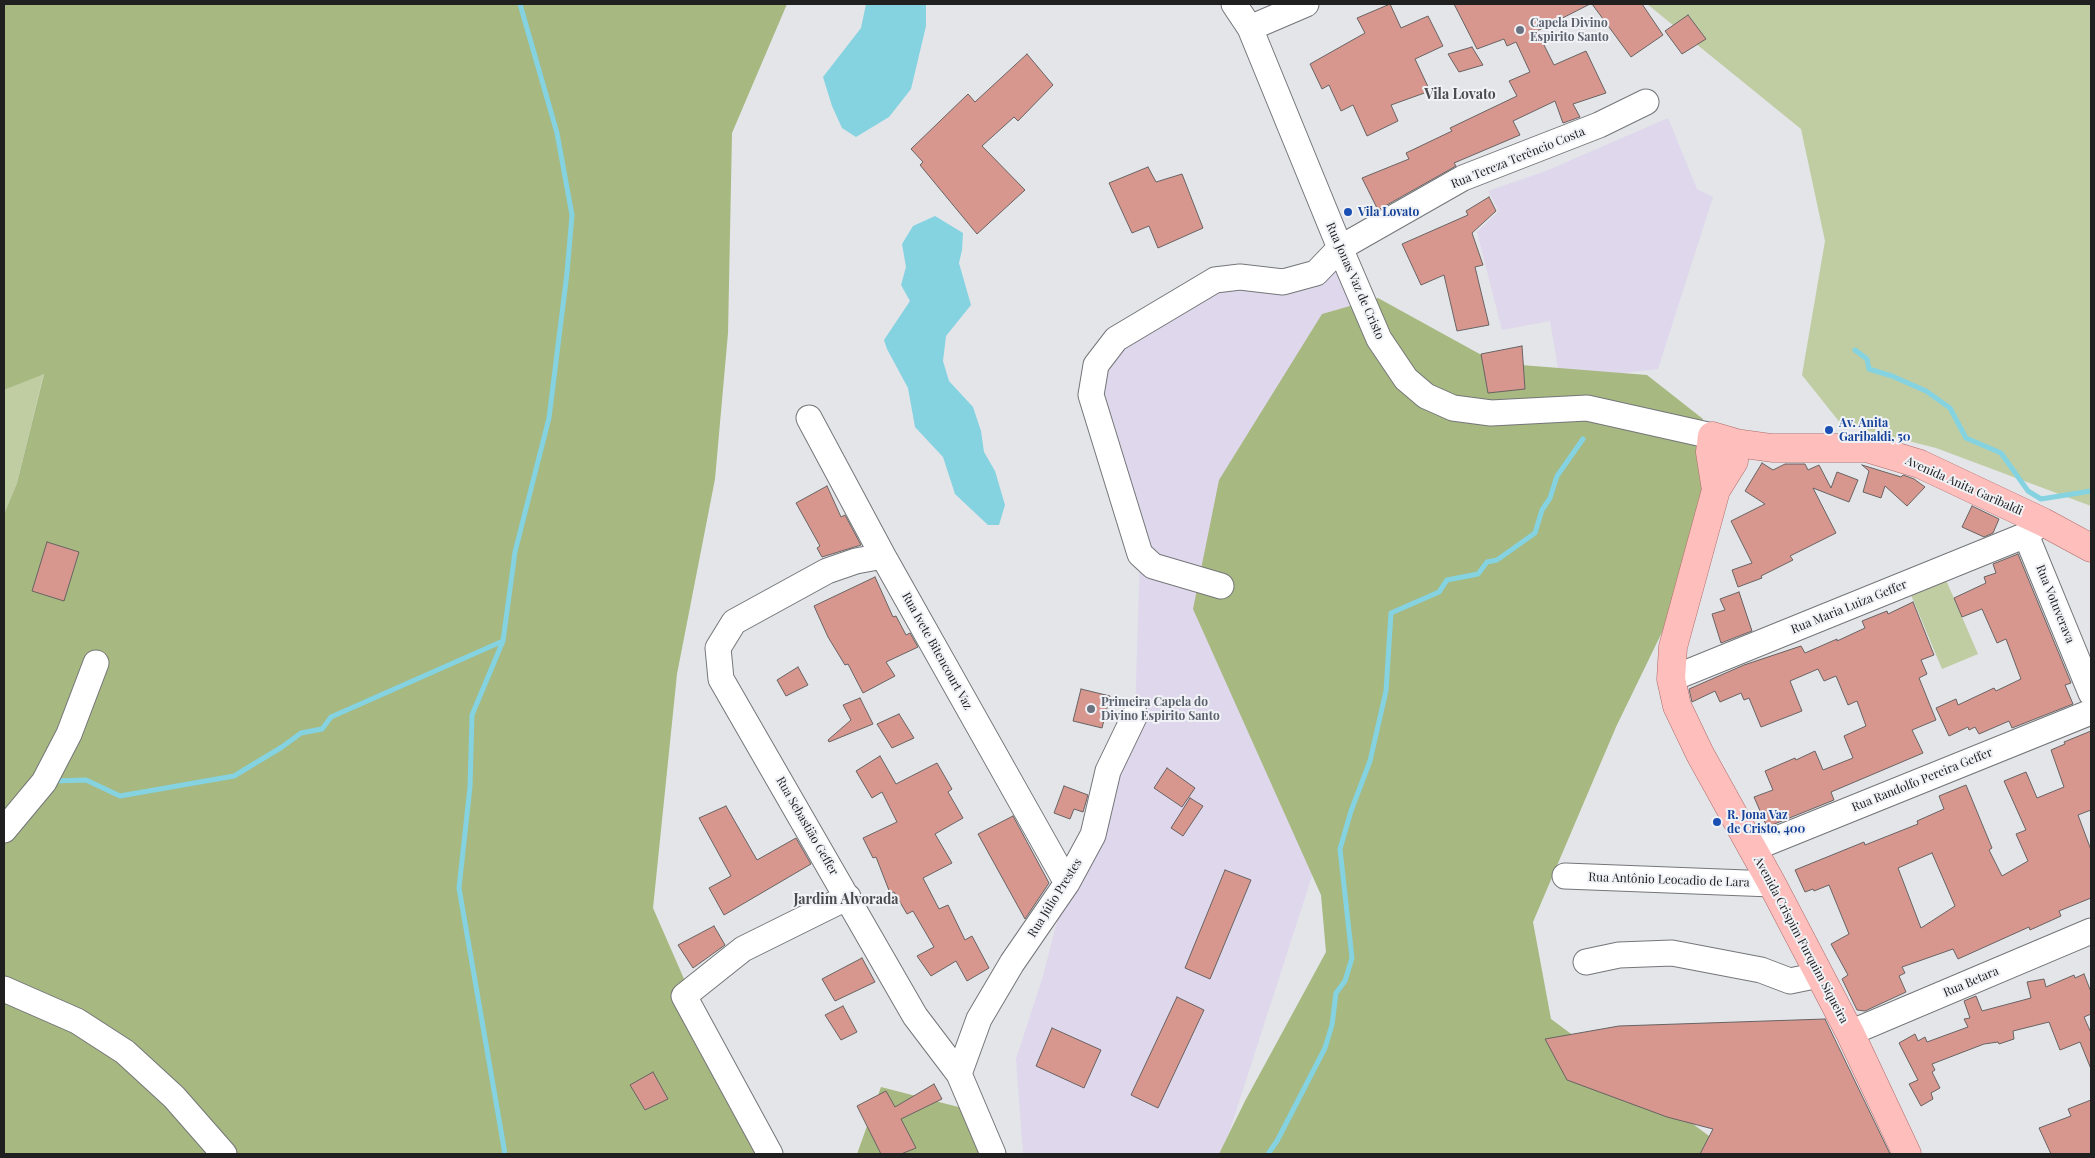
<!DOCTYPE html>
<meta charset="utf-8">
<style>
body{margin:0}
#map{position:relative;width:2095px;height:1158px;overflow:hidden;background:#e3e5e9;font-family:"Playfair Display",serif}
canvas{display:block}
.frame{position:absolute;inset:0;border:5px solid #202021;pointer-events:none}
</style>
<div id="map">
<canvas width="2095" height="1158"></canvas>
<div class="frame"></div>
</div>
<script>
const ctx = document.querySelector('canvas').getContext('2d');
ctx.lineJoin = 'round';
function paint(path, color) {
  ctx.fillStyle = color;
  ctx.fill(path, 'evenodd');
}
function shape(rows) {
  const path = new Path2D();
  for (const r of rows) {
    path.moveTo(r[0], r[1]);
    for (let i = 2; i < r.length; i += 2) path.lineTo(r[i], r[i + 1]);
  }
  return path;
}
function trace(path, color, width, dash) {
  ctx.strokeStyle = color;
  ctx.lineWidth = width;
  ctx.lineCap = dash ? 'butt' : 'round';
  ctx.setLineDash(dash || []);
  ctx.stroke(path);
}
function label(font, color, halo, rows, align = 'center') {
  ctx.font = font + ' "Playfair Display",serif';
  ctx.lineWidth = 4;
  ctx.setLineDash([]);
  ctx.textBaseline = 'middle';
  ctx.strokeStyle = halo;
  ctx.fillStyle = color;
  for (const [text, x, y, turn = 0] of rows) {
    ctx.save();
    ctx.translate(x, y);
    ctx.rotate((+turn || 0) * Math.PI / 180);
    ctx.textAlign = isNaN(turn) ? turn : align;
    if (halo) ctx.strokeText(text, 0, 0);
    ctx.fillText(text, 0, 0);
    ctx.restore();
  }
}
paint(shape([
 [1668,118,1697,189,1713,197,1658,369,1560,380,1550,321,1502,330,1477,232,1499,211,1488,191,1546,171],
 [1340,248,1426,396,1383,656,1230,1130,1220,1154,1023,1154,1016,1059,1043,976,1067,883,1135,715,1140,554,1096,365,1215,280,1283,282]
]), '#dfd7ec');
paint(shape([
 [1647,4,2091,4,2091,506,1936,448,1841,424,1802,375,1825,241,1801,129],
 [44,373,17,483,4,514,4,390],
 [1946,580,1978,654,1942,669,1911,595]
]), '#c0cda3');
paint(shape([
 [4,4,787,4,732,133,728,333,715,479,677,674,653,908,751,1132,771,1154,4,1154,4,514,17,483,44,374,4,390],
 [1378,298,1496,363,1647,375,1703,419,1716,521,1616,727,1533,922,1551,1019,1728,1150,1742,1154,1219,1154,1245,1101,1326,952,1321,895,1193,609,1219,480,1322,314],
 [881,1087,970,1110,984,1154,857,1154]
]), '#a7b880');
paint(shape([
 [866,4,926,4,926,26,911,89,889,117,856,137,842,128,832,106,823,77,861,28],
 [935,216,963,233,962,250,959,263,971,305,946,336,943,361,949,381,973,407,981,431,984,452,995,471,1005,505,999,525,988,525,955,494,943,457,915,427,908,388,887,349,884,340,910,301,901,285,906,267,902,244,913,226]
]), '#85d2e1');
trace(shape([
 [1855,350,1867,359,1869,369,1892,376,1926,391,1950,408,1966,438,2001,453,2028,491,2041,499,2091,491],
 [52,781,86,780,120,796,234,776,282,747,301,733,322,729,331,717,503,641],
 [505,1154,459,888,470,787,472,715,503,641,515,552,549,418,567,273,572,215,557,133,520,4],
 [1268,1154,1277,1141,1325,1048,1332,1025,1336,993,1345,981,1352,958,1340,849,1351,811,1370,761,1386,691,1391,613,1439,592,1447,580,1478,574,1487,562,1497,560,1535,533,1542,510,1550,498,1557,476,1583,439]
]), '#85d2e1', 5);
const building = shape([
 [1390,4,1401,28,1428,16,1443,46,1415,59,1430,91,1391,105,1398,121,1367,136,1353,105,1341,111,1329,85,1322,89,1310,64,1365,33,1357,18,1390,4],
 [1454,4,1590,4,1537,31,1554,65,1586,51,1606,93,1573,104,1580,117,1563,123,1555,101,1513,121,1520,135,1454,163,1456,166,1378,210,1362,178,1409,159,1406,153,1452,131,1450,128,1517,96,1509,81,1530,72,1516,42,1507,46,1504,39,1477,49,1454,4],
 [1592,4,1642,4,1663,35,1631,57,1592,4],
 [1688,15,1706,39,1682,54,1665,31,1688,15],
 [1472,47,1483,65,1459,72,1448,54,1472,47],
 [1027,54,1053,85,1018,121,1014,117,982,146,1025,190,977,234,920,165,923,162,911,149,968,94,975,102,1027,54],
 [1148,167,1156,182,1182,174,1203,228,1158,248,1149,226,1132,233,1109,183,1148,167],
 [1489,197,1496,211,1472,233,1483,265,1475,267,1489,325,1457,331,1444,275,1421,285,1402,244,1468,215,1466,211,1489,197],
 [1522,346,1525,389,1488,393,1481,354,1522,346],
 [1762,463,1773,470,1785,464,1805,464,1808,470,1819,465,1831,488,1837,472,1858,480,1849,502,1813,488,1836,533,1790,556,1793,560,1761,576,1762,578,1738,587,1732,570,1752,563,1731,521,1765,504,1745,491,1762,463],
 [1862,465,1901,477,1903,475,1914,479,1925,487,1907,506,1885,486,1881,498,1863,492,1869,471,1862,465],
 [827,486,841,517,845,515,861,545,822,557,817,548,820,546,796,503,827,486],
 [1972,506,1999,519,1993,533,1984,537,1962,527,1972,506],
 [47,542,79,552,64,601,32,591,47,542],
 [2018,554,2071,683,2065,685,2073,704,2012,728,2009,721,1979,734,1975,727,1969,730,1968,727,1949,736,1936,708,1956,699,1958,705,1994,688,1996,691,2021,679,2006,639,1997,643,1982,609,1962,617,1954,598,1986,583,1984,577,1996,573,1993,564,2018,554],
 [875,577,893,617,896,616,906,635,910,633,918,647,886,662,895,676,863,693,848,664,845,665,828,637,814,606,875,577],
 [1739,592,1752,631,1721,643,1712,614,1725,610,1720,599,1739,592],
 [1913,602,1934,655,1921,660,1927,674,1919,678,1936,720,1912,730,1923,753,1831,792,1834,800,1767,827,1754,797,1773,790,1765,771,1795,758,1796,760,1815,751,1823,770,1853,758,1844,736,1866,726,1857,701,1848,705,1836,676,1824,681,1818,669,1790,681,1802,711,1761,727,1749,698,1744,700,1741,693,1720,702,1715,691,1692,702,1689,689,1744,665,1801,646,1805,653,1837,639,1837,641,1865,628,1862,621,1887,611,1888,614,1913,602],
 [798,667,808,685,786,696,777,680,798,667],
 [1081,689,1110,696,1102,728,1073,721,1081,689],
 [860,698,873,724,829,742,828,740,851,720,843,705,860,698],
 [899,714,914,738,892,748,877,724,899,714],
 [2091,731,2091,810,2078,815,2091,850,2091,898,2059,911,2061,916,2030,930,2029,927,1958,959,1953,949,1902,967,1905,973,1899,976,1906,992,1865,1011,1857,1010,1842,979,1848,975,1831,944,1849,934,1829,885,1814,891,1813,889,1805,892,1795,870,1864,842,1865,845,1918,824,1917,821,1944,809,1939,796,1966,785,1992,848,1989,850,2002,876,2028,861,2016,834,2026,830,2004,781,2026,772,2037,798,2064,787,2051,750,2065,744,2064,742,2091,731],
 [1932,853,1955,906,1921,928,1898,868,1932,853],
 [880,756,896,784,937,763,952,789,948,792,963,818,935,834,952,863,923,878,939,909,948,905,965,940,972,936,989,968,967,981,956,961,931,976,917,956,934,947,913,911,907,914,894,892,890,893,876,857,873,858,863,838,897,822,882,792,872,798,856,771,880,756],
 [1167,768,1195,788,1182,807,1154,788,1167,768],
 [1064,786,1088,795,1083,812,1074,809,1070,819,1054,813,1064,786],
 [1190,798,1203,806,1183,836,1171,828,1190,798],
 [726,806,757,860,796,838,811,864,724,915,709,888,731,876,699,818,726,806],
 [1013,816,1049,883,1025,919,978,834,1013,816],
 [1225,870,1251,880,1210,979,1185,968,1225,870],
 [714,926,725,945,693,968,678,945,714,926],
 [862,958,875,982,835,1001,822,979,862,958],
 [2084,974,2091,992,2091,1014,2084,1017,2091,1033,2091,1069,2080,1042,2060,1050,2049,1022,2013,1031,2014,1039,1999,1044,1998,1042,1984,1044,1932,1064,1935,1070,1932,1072,1940,1088,1931,1093,1933,1099,1921,1106,1909,1084,1918,1080,1899,1043,1915,1034,1918,1041,1925,1037,1927,1042,1968,1027,1964,1019,1970,1018,1964,1001,1976,996,1982,1011,2031,998,2027,982,2044,979,2046,987,2074,975,2075,978,2084,974],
 [1177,997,1204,1010,1158,1108,1131,1095,1177,997],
 [843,1006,857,1032,841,1040,825,1015,843,1006],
 [1825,1019,1890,1154,1700,1154,1713,1129,1667,1117,1567,1080,1545,1039,1619,1026,1825,1019],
 [1052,1028,1101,1050,1084,1088,1036,1066,1052,1028],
 [653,1072,668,1099,645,1110,630,1085,653,1072],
 [934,1084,942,1099,901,1119,916,1148,901,1154,881,1154,857,1106,886,1091,895,1107,934,1084],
 [2091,1100,2091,1154,2051,1154,2039,1128,2071,1116,2068,1109,2091,1100]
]);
paint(building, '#d7978e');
trace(building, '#686363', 1);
const minor = shape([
 [1234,4,1250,28,1340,248,1379,339,1406,379,1426,396,1453,408,1491,413,1587,408,1712,436],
 [1250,28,1306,4],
 [809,418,883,556,1067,883],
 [2026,535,2091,693],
 [883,556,856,561,827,571,734,622,718,648,721,679,915,1016,959,1074,993,1154],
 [1221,586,1153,566,1140,554,1091,395,1096,365,1116,339,1215,280,1240,277,1283,282,1316,273,1340,248,1463,178,1599,125,1646,102],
 [1671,679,2026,535,2043,522],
 [4,830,44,782,69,734,96,663],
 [1752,849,2091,712],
 [1565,876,1772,884],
 [1586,962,1619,955,1672,953,1761,970,1790,981,1819,975],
 [4,989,77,1021,125,1052,174,1097,224,1154],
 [1850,1033,2091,931],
 [959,1074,979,1019,1012,963,1067,883,1093,835,1108,771,1135,715],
 [770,1154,684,996,743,949,848,897]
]);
const major = shape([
 [1736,443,1734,461,1716,490,1673,647,1671,679,1677,706,1700,754,1772,884,1850,1033,1907,1154],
 [1716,490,1710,452,1712,436,1736,443,1772,448,1867,448,1920,464,2043,522,2091,548]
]);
trace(minor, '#747679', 27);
trace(major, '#af6a69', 29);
trace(minor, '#fff', 25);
trace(major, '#fdbebc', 28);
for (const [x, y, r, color] of [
 [1520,30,5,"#6b7280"],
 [1348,212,5,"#1a4fb4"],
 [1829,430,5,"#1a4fb4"],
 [1091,709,5,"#6b7280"],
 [1717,822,5,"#1a4fb4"]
]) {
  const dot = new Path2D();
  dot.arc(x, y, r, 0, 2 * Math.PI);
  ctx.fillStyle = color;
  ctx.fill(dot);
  trace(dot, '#f0f2f6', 2);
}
label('bold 12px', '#5b616d', '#f0f2f6', [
 ["Capela Divino",1530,23],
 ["Espirito Santo",1530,37],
 ["Primeira Capela do",1101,702],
 ["Divino Espirito Santo",1101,716]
], 'left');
label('12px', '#202021', '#f0f2f6', [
 ["Rua Tereza Terêncio Costa",1518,158,-22],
 ["Rua Jonas Vaz de Cristo",1355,281,66],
 ["Avenida Anita Garibaldi",1964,486,24],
 ["Rua Votuverava",2055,604,68],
 ["Rua Maria Luiza Geffer",1849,607,-22],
 ["Rua Ivete Bitencourt Vaz",937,651,61],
 ["Rua Randolfo Pereira Geffer",1922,780,-22],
 ["Rua Sebastião Geffer",807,826,60],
 ["Rua Antônio Leocadio de Lara",1669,880,2],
 ["Rua Júlio Prestes",1055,898,-58],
 ["Avenida Crispim Furquim Siqueira",1801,940,62],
 ["Rua Betara",1971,982,-23]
]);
label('bold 12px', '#164399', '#f0f2f6', [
 ["Vila Lovato",1358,212],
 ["Av. Anita",1839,423],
 ["Garibaldi, 50",1839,437],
 ["R. Jona Vaz",1727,815],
 ["de Cristo, 400",1727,829]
], 'left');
label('bold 14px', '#4a4b4e', '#f0f2f6', [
 ["Vila Lovato",1460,95],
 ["Jardim Alvorada",846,900]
]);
</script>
